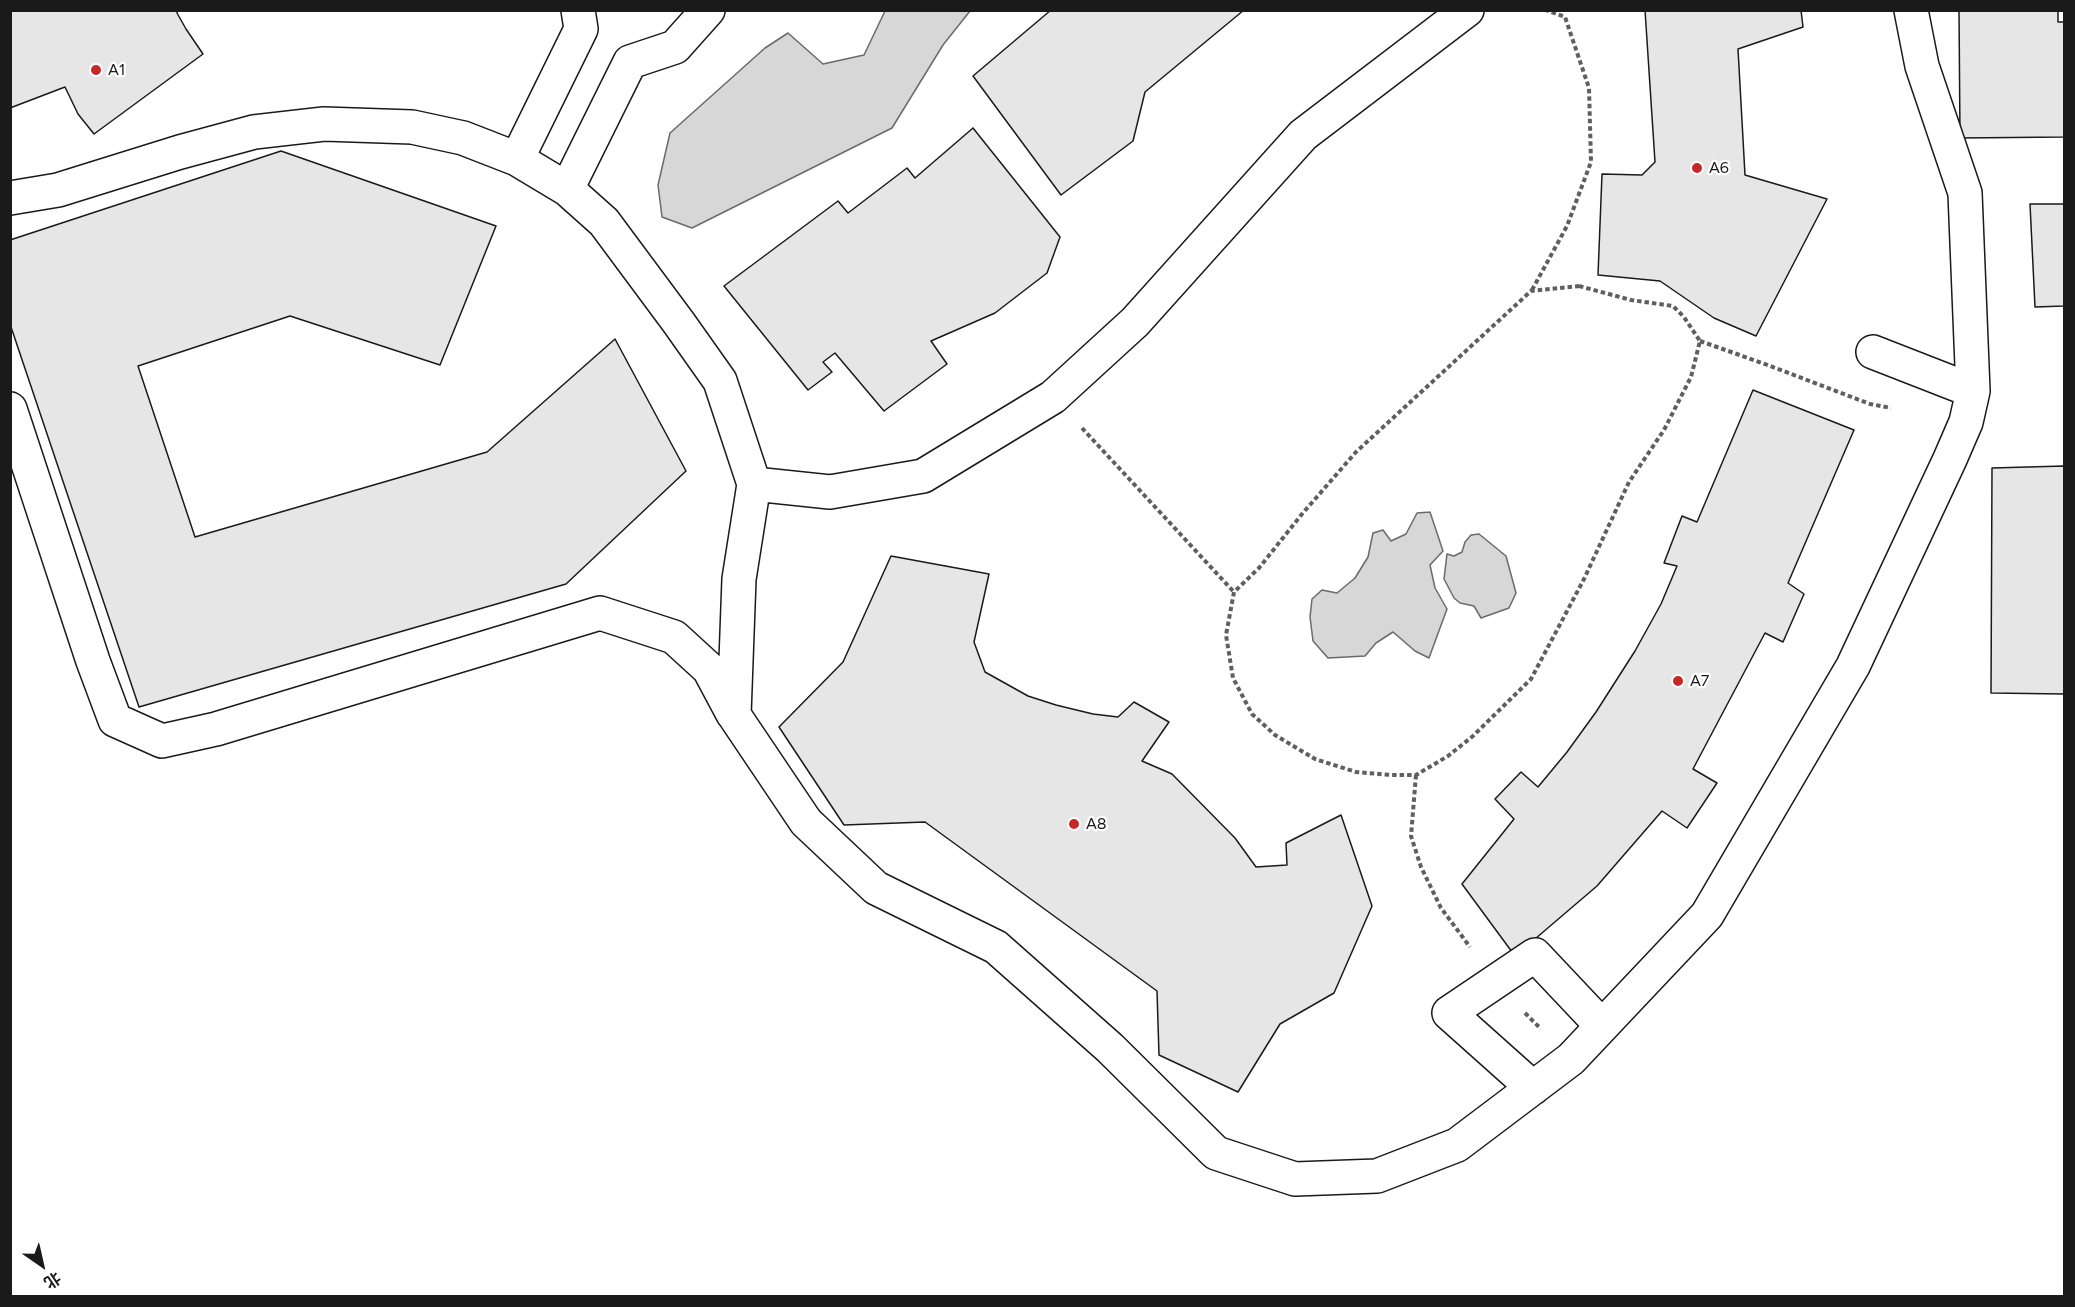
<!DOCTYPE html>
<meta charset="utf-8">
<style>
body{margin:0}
#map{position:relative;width:2075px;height:1307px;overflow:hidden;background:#fff;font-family:Figtree,"Noto Sans SC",sans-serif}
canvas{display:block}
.frame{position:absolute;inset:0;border:12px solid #1a1a1a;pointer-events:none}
.north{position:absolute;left:12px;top:1235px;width:60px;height:60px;-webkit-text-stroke:4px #fff;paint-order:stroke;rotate:146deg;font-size:16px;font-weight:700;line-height:24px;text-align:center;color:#1a1a1a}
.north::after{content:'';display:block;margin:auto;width:21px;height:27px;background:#1a1a1a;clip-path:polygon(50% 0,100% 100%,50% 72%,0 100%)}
</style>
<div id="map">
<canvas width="2075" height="1307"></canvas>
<div class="frame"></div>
<div class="north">北</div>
</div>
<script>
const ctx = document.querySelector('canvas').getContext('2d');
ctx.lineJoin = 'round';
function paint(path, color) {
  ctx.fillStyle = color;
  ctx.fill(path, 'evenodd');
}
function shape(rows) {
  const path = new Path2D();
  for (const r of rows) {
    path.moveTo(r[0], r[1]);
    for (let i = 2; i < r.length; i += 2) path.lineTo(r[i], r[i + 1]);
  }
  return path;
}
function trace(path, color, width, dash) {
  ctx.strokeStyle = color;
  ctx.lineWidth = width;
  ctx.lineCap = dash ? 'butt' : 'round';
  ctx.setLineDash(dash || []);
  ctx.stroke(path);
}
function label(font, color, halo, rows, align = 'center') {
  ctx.font = font + ' Figtree,sans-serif';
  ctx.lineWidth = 4.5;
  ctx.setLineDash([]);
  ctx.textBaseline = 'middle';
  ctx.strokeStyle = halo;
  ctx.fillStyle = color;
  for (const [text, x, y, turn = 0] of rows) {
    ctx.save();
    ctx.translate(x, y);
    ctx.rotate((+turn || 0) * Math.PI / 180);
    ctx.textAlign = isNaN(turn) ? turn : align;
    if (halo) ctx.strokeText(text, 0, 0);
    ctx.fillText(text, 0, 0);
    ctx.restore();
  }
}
const water = shape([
 [885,11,970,11,943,45,892,128,692,228,662,217,658,185,670,133,765,48,788,33,823,64,864,55,885,11],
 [1430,512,1443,551,1430,565,1435,588,1447,609,1429,658,1415,651,1393,632,1376,643,1365,656,1328,658,1313,641,1310,617,1312,599,1322,590,1337,593,1355,578,1368,557,1373,533,1383,530,1391,541,1406,534,1417,513,1430,512],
 [1479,534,1506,556,1516,593,1509,608,1481,618,1474,606,1460,603,1454,598,1444,579,1447,554,1454,556,1462,552,1465,542,1471,535,1479,534]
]);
paint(water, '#d7d7d7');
trace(water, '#6a6a6a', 1.5);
const building = shape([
 [10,10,178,10,177,13,186,29,203,54,94,134,78,114,65,87,10,108,10,10],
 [1051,10,1244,10,1145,92,1133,141,1061,195,973,76,1051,10],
 [1645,10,1801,10,1803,27,1738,49,1745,175,1827,199,1756,336,1714,318,1660,281,1598,275,1602,174,1642,175,1655,162,1645,10],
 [1959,10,2058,10,2058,22,2064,22,2064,137,1960,138,1959,10],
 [973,128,1060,237,1047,273,995,313,931,341,947,364,884,411,835,353,823,362,832,372,808,390,724,286,838,201,848,213,907,168,915,178,973,128],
 [281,151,496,226,440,365,290,316,138,366,195,537,487,452,615,339,686,471,566,584,139,707,10,324,10,240,281,151],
 [2030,204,2064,204,2064,306,2035,307,2030,204],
 [1753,390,1854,430,1788,583,1804,594,1783,642,1765,633,1693,769,1717,783,1687,828,1662,811,1597,886,1515,956,1462,884,1514,819,1495,799,1521,772,1538,787,1567,752,1596,712,1635,651,1661,604,1677,566,1664,563,1682,516,1697,522,1753,390],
 [2064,466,2064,694,1991,693,1992,468,2064,466],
 [891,556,989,574,974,642,985,672,1028,696,1056,705,1093,714,1118,717,1134,702,1169,722,1142,761,1172,774,1235,838,1256,867,1287,865,1286,843,1341,815,1372,906,1334,993,1280,1024,1238,1092,1159,1055,1157,991,925,822,844,825,779,727,843,662,891,556]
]);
paint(building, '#e6e6e6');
trace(building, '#1a1a1a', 1.5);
const minor = shape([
 [517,159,581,29,578,10],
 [567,189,630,62,675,47,708,10],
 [10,198,58,190,180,152,254,132,324,124,412,127,463,138,517,159,567,189,604,222,679,323,720,381,754,484,830,492,923,476,1053,397,1135,322,1303,135,1467,10],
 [1873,352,1973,391],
 [10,409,93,661,115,720,162,741,216,729,600,613,674,637,709,669,733,714],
 [754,484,739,579,734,715,806,822,876,888,996,947,1110,1048,1216,1153,1295,1179,1377,1176,1457,1145,1571,1059,1707,915,1853,666,1950,459,1966,422,1973,391,1965,193,1922,66,1911,10],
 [1533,1088,1449,1013,1535,955,1602,1026]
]);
trace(minor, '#1a1a1a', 36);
trace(shape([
 [1579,286,1631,300,1673,306,1684,317,1700,341,1691,377,1664,430,1629,482,1584,579,1531,679,1473,736,1448,756,1416,775,1391,775,1356,772,1315,759,1275,735,1252,714,1233,678,1226,635,1234,592,1259,568,1302,514,1356,452,1531,291,1579,286],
 [1532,290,1567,226,1591,162,1589,88,1565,17,1546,10],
 [1700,341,1765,364,1870,404,1891,408],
 [1082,428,1234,592],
 [1416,775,1411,836,1421,867,1441,908,1470,947],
 [1525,1013,1541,1029]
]), '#5f5f5f', 4, [4.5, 3]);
trace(minor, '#fff', 33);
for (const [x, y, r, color] of [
 [96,70,6,"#c62828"],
 [1697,168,6,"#c62828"],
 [1678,681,6,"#c62828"],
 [1074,824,6,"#c62828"]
]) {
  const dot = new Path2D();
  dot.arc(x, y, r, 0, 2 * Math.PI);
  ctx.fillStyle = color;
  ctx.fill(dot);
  trace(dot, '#fff', 2);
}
label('16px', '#1a1a1a', '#fff', [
 ["A1",108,70],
 ["A6",1709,168],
 ["A7",1690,681],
 ["A8",1086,824]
], 'left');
</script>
